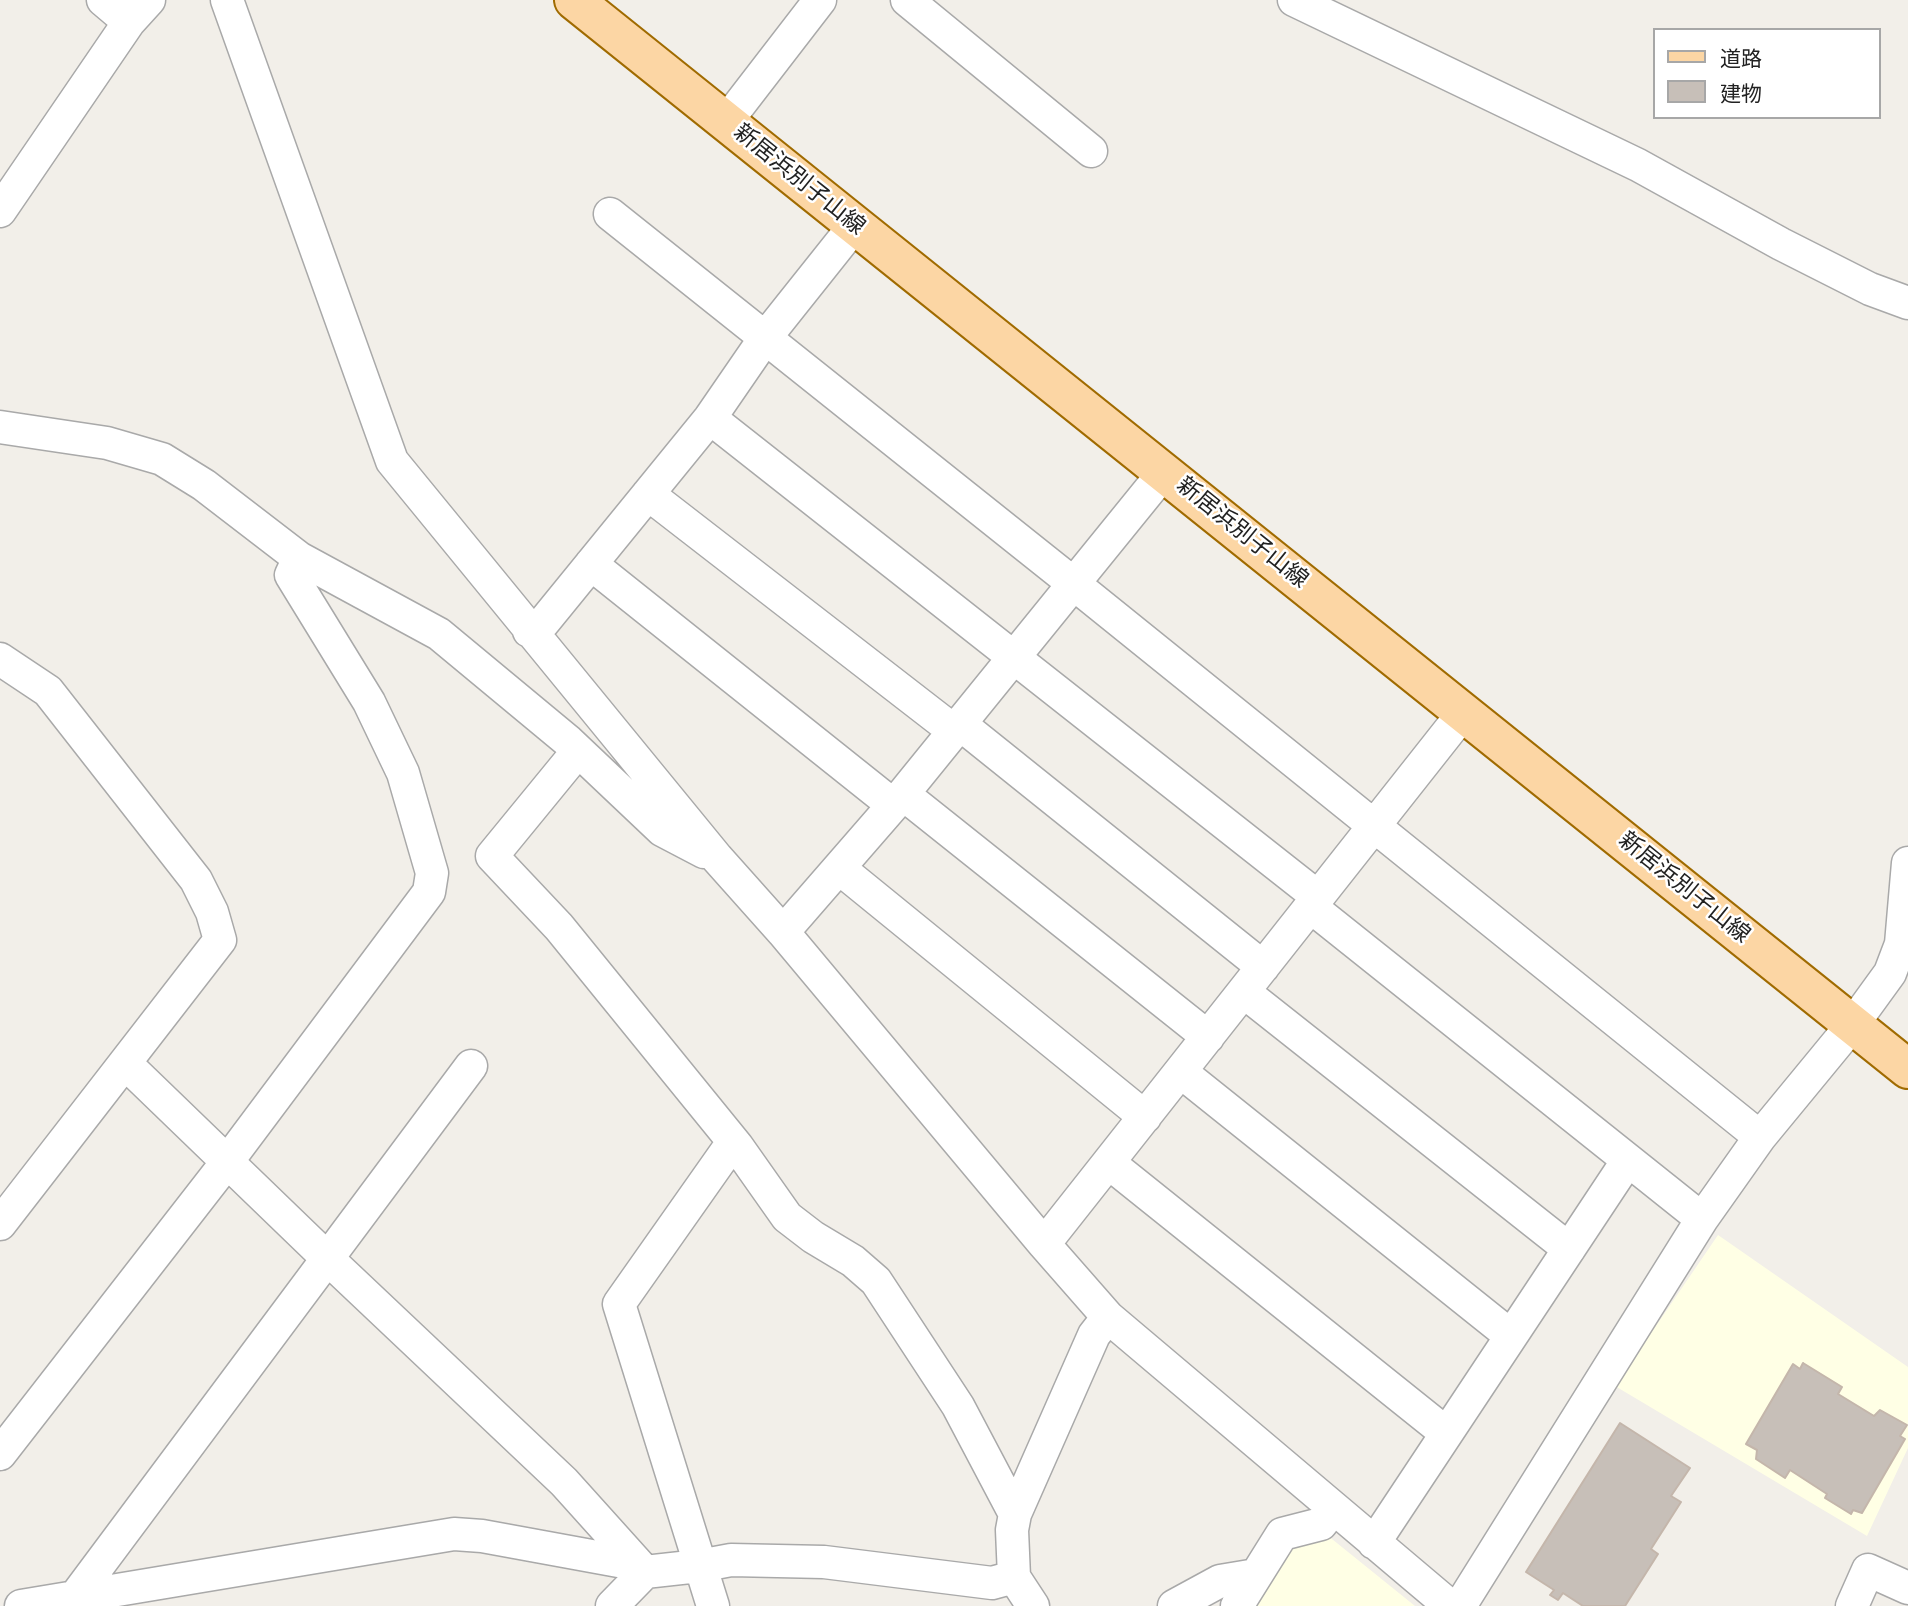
<!DOCTYPE html>
<meta charset="utf-8">
<style>
body{margin:0}
#map{position:relative;width:1908px;height:1606px;overflow:hidden;background:#f2efe9;font-family:"Space Grotesk","Noto Sans JP",sans-serif}
canvas{display:block}
.legend{position:absolute;left:1653px;top:28px;width:228px;height:91px;box-sizing:border-box;background:#fff;border:2px solid #a7a7a7;margin:0;padding:9px 12px;list-style:none;font-size:21px;color:#222}
.legend li{display:flex;align-items:center;gap:14px;height:35px}
.legend b{width:35px;border:2px solid #a7a7a7}
</style>
<div id="map">
<canvas width="1908" height="1606"></canvas>
<ul class="legend">
<li><b style="height:9px;background:#fcd6a4"></b>道路</li>
<li><b style="height:19px;background:#c7bfb8"></b>建物</li>
</ul>
</div>
<script>
const ctx = document.querySelector('canvas').getContext('2d');
ctx.lineJoin = 'round';
function paint(path, color) {
  ctx.fillStyle = color;
  ctx.fill(path, 'evenodd');
}
function shape(rows) {
  const path = new Path2D();
  for (const r of rows) {
    path.moveTo(r[0], r[1]);
    for (let i = 2; i < r.length; i += 2) path.lineTo(r[i], r[i + 1]);
  }
  return path;
}
function trace(path, color, width, dash) {
  ctx.strokeStyle = color;
  ctx.lineWidth = width;
  ctx.lineCap = dash ? 'butt' : 'round';
  ctx.setLineDash(dash || []);
  ctx.stroke(path);
}
function label(font, color, halo, rows, align = 'center') {
  ctx.font = font + ' "Space Grotesk","Noto Sans JP",sans-serif';
  ctx.lineWidth = 5;
  ctx.setLineDash([]);
  ctx.textBaseline = 'middle';
  ctx.strokeStyle = halo;
  ctx.fillStyle = color;
  for (const [text, x, y, turn = 0] of rows) {
    ctx.save();
    ctx.translate(x, y);
    ctx.rotate((+turn || 0) * Math.PI / 180);
    ctx.textAlign = isNaN(turn) ? turn : align;
    if (halo) ctx.strokeText(text, 0, 0);
    ctx.fillText(text, 0, 0);
    ctx.restore();
  }
}
paint(shape([
 [1718,1235,1908,1367,1908,1448,1867,1536,1615,1386],
 [1327,1535,1415,1606,1247,1606,1286,1546]
]), '#ffffe5');
const building = shape([
 [1803,1363,1842,1387,1838,1394,1874,1416,1880,1410,1907,1425,1900,1436,1905,1439,1862,1513,1853,1510,1851,1514,1825,1498,1827,1494,1790,1470,1785,1478,1756,1459,1757,1450,1746,1444,1793,1364,1800,1369,1803,1363],
 [1620,1423,1690,1468,1671,1496,1681,1502,1651,1549,1658,1554,1625,1606,1583,1606,1563,1593,1558,1600,1550,1595,1554,1590,1526,1572,1620,1423]
]);
paint(building, '#c7bfb8');
trace(building, '#c4b6ab', 2);
const street = shape([
 [103,0,129,22],
 [227,0,392,461,717,858,783,932,1044,1244,1108,1317,1450,1606],
 [907,0,1091,151],
 [1294,0,1638,165,1781,244,1870,289,1908,303],
 [726,122,820,0],
 [0,211,129,22,149,0],
 [610,214,1074,584,1760,1137,1702,1219,1460,1606],
 [710,418,1318,897],
 [0,427,107,443,162,459,204,485,299,558,439,634,568,741,662,830,704,852],
 [648,494,954,731],
 [591,564,893,805],
 [529,631,543,623,710,418,765,338,855,225],
 [0,659,48,691,196,880,212,912,220,940,0,1224],
 [960,724,1263,967],
 [578,751,492,856,559,927,737,1146,787,1217,813,1237,853,1261,876,1281,958,1406,1015,1514],
 [903,794,1208,1037],
 [839,868,1145,1117],
 [1311,907,1702,1219],
 [783,932,903,794,1165,471],
 [1244,992,1569,1249],
 [125,1063,328,1259,564,1482,645,1572,699,1566,731,1560,824,1562,992,1583,1014,1577],
 [1181,1072,1511,1336],
 [1760,1137,1853,1024,1890,973,1901,944,1908,863],
 [1109,1163,1446,1433],
 [1044,1244,1464,712],
 [0,1454,227,1162,429,892,432,873,403,773,369,702,291,575,299,558],
 [1374,1543,1628,1160],
 [75,1597,471,1066],
 [21,1606,454,1534,482,1536,635,1564],
 [612,1606,645,1572],
 [713,1606,619,1304,726,1152,737,1146],
 [1033,1606,1014,1577,1012,1530,1015,1514,1094,1335,1108,1317],
 [1174,1606,1220,1581,1256,1575],
 [1237,1606,1282,1534,1321,1524,1333,1509],
 [1852,1606,1868,1570,1908,1588]
]);
const primary = shape([
 [574,0,1908,1069]
]);
trace(street, '#a9a9a9', 35);
trace(primary, '#a06b00', 42);
trace(street, '#fff', 32);
trace(primary, '#fcd6a4', 38);
label('23px', '#222', '#fff', [
 ["新居浜別子山線",799,180,39],
 ["新居浜別子山線",1242,533,39],
 ["新居浜別子山線",1684,888,39]
]);
</script>
